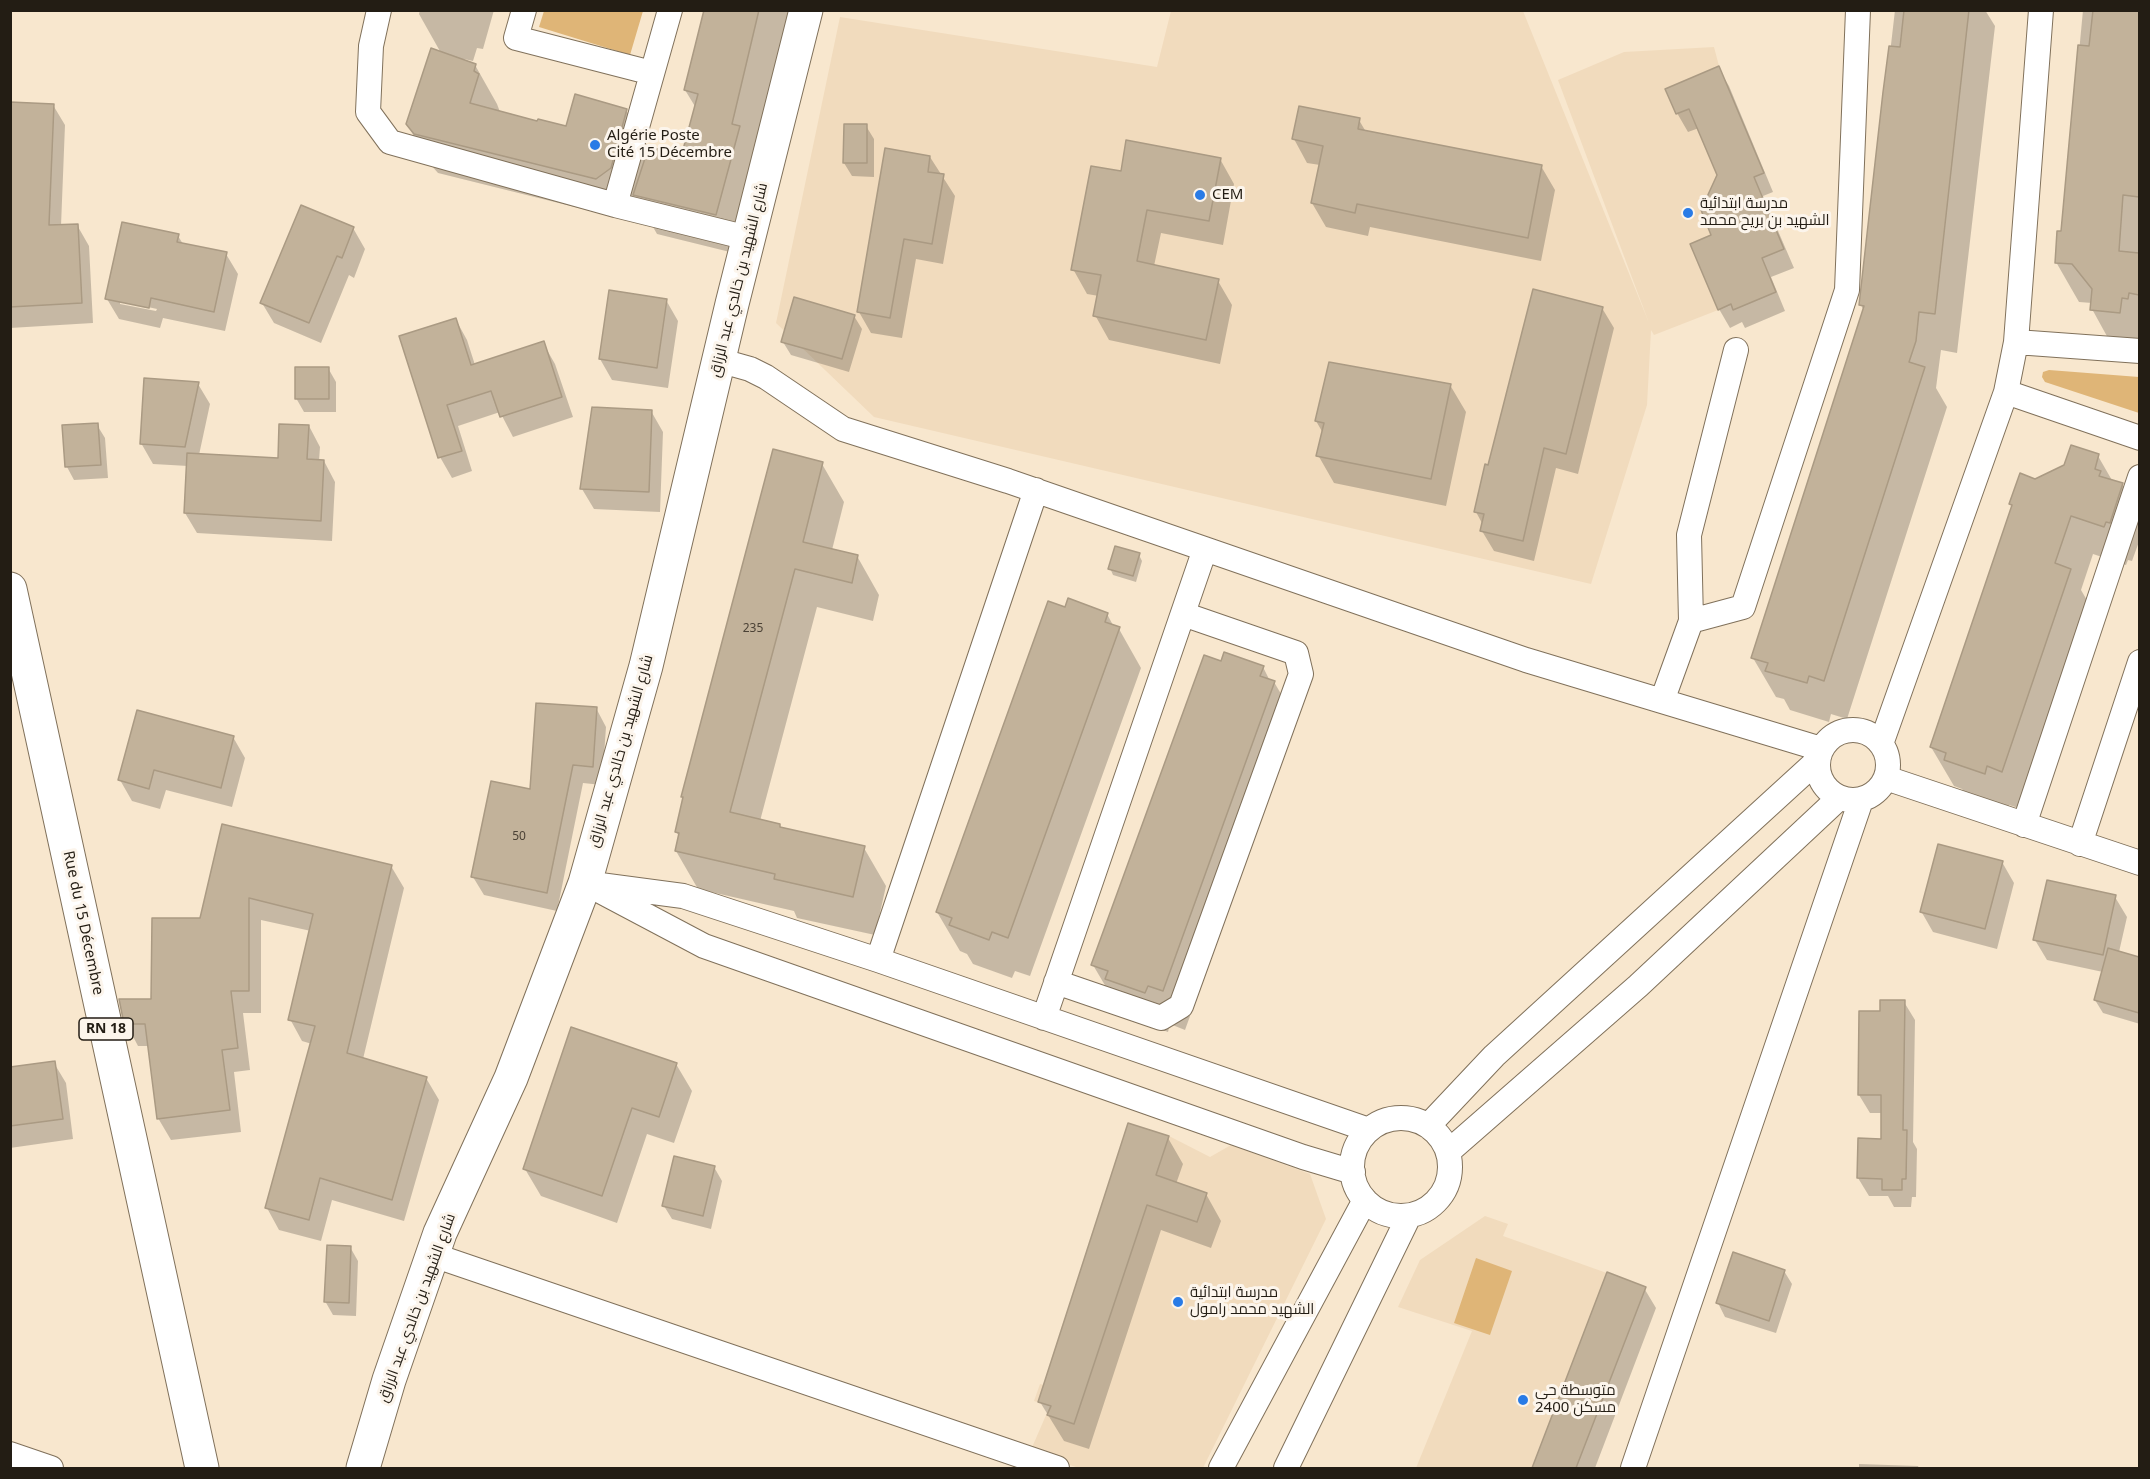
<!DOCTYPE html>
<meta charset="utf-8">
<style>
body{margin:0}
#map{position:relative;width:2150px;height:1479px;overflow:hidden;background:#f8e7ce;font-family:"Noto Sans",sans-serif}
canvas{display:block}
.frame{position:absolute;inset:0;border:12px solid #231d14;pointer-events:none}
</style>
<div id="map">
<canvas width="2150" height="1479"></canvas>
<div class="frame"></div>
</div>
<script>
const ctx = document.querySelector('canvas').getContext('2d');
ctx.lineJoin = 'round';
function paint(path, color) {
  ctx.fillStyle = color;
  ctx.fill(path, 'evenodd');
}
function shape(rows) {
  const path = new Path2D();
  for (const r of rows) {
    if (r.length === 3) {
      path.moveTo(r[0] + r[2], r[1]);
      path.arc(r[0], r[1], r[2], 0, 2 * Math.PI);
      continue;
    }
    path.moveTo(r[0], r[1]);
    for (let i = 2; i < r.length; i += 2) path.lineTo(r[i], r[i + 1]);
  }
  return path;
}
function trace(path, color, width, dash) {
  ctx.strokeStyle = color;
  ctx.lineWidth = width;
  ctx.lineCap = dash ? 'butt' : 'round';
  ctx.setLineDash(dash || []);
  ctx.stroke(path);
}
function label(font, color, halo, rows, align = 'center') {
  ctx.font = font + ' "Noto Sans",Cairo,sans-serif';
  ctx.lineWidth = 6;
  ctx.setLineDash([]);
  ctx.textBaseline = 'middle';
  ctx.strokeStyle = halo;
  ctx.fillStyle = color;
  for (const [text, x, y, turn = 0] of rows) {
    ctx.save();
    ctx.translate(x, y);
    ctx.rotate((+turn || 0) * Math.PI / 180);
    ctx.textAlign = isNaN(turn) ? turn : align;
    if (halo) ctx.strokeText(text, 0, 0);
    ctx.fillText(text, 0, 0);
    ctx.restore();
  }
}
paint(shape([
 [1171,11,1523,11,1649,323,1558,80,1624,52,1714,47,1719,66,1764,173,1754,177,1784,249,1762,258,1776,292,1733,310,1731,305,1654,335,1651,330,1647,405,1591,584,874,417,776,323,840,17,1157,67],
 [1169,1136,1210,1157,1231,1145,1310,1174,1326,1219,1203,1468,1079,1468,1030,1452,1050,1406,1034,1401,1040,1384,1044,1385],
 [1485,1216,1508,1224,1503,1236,1646,1287,1576,1468,1416,1468,1472,1331,1398,1307,1420,1260]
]), '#f1dbbd');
paint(shape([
 [544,11,643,11,630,55,539,27],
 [2049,370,2139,377,2139,413,2045,382,2042,377,2043,372],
 [1476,1258,1512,1271,1490,1335,1454,1323]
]), '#dfb577');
paint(shape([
 [420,10,494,10,483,49,477,48,473,61,464,59,463,61,475,65,497,104,500,112,538,123,567,128,626,110,648,147,682,159,696,108,685,90,719,10,801,10,738,254,657,234,636,197,632,208,619,218,438,173,430,164,407,124,441,53,419,14],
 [1895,10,1985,10,1995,26,1957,353,1941,350,1936,388,1947,407,1847,719,1831,714,1829,722,1790,710,1784,699,1776,697,1753,658,1864,311,1861,305],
 [2083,10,2140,10,2140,351,2114,349,2092,309,2092,303,2079,302,2056,262,2062,233],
 [1718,68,1729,86,1773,192,1763,196,1794,268,1771,277,1785,311,1745,328,1742,322,1730,328,1719,309,1692,245,1713,236,1718,175,1699,128,1688,132,1677,113],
 [10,103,53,105,65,125,61,226,77,225,89,246,93,323,10,328],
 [1359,120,1366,132,1541,166,1555,190,1541,261,1370,227,1368,236,1326,227,1312,203,1320,165,1307,163,1294,139],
 [866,126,874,139,874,177,852,176,844,163],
 [930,157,955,196,943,264,916,259,902,338,871,333,859,312],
 [1220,159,1234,184,1223,245,1161,233,1154,266,1218,281,1232,305,1220,364,1109,340,1095,315,1099,296,1087,294,1073,269,1122,173],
 [353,228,365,249,354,278,349,275,321,343,274,323,262,303],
 [178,236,183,244,226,254,238,274,225,331,163,318,160,328,119,319,107,299],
 [120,301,157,309,156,311,120,304],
 [666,300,678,321,668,388,612,380,600,359],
 [1602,308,1614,328,1578,474,1556,468,1534,561,1494,551,1482,531,1483,525,1476,512,1489,467],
 [854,316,862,329,849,372,791,355,783,342],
 [456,320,467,340,475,365,543,343,555,364,573,417,513,437,500,412,458,426,472,471,452,478,440,457],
 [328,368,336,382,336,412,304,412,296,398],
 [198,384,210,404,199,455,279,459,309,426,320,447,319,461,324,461,335,482,332,541,197,533,185,513,188,466,153,464,141,443],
 [1450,385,1466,412,1446,506,1334,483,1318,455,1323,433,1316,421],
 [651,411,663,432,660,512,594,509,582,489],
 [97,425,105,438,108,478,74,480,67,467],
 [2098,456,2113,482,2122,484,2140,515,2140,539,2132,561,2128,560,2126,565,2093,554,2081,590,2092,609,2025,810,2009,805,2007,812,1968,799,1962,789,1954,786,1931,747,2013,508,2010,504,2035,481],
 [822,464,844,502,832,550,857,556,879,595,873,621,817,607,760,821,779,825,782,829,864,848,886,886,875,935,797,918,794,911,698,889,676,851,680,837,676,832],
 [1139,555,1142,561,1136,582,1113,575,1110,568],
 [1066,609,1107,614,1114,627,1119,629,1141,668,1030,976,1015,971,1012,978,973,964,967,954,960,951,937,912],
 [1222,663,1263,667,1270,681,1274,682,1297,721,1185,1030,1170,1024,1168,1032,1129,1018,1116,1004,1093,965],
 [596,708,606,727,602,785,583,783,557,911,484,895,473,877,531,791],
 [233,737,245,758,232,807,166,790,160,809,132,801,120,780],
 [224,826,391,866,404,888,363,1059,426,1078,439,1100,404,1221,332,1200,321,1241,279,1230,267,1208,312,1044,302,1041,290,1019,311,931,261,920,261,1013,243,1013,250,1070,234,1072,241,1132,171,1140,158,1118,149,1046,138,1046,126,1023,153,1000,202,920],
 [2002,862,2014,883,1997,949,1933,932,1921,911],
 [2115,897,2127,917,2119,952,2140,958,2140,1024,2103,1013,2095,1000,2103,972,2047,960,2035,940],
 [1904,1002,1915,1020,1913,1142,1917,1149,1916,1197,1912,1197,1911,1207,1894,1207,1888,1196,1869,1196,1858,1178,1883,1141,1882,1113,1870,1113,1859,1095,1882,1013],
 [54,1063,66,1083,73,1139,10,1148,10,1069],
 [676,1064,692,1091,674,1143,647,1134,617,1223,541,1196,525,1169],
 [1168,1138,1183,1164,1176,1184,1206,1194,1221,1221,1211,1248,1161,1230,1089,1449,1064,1441,1040,1402],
 [714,1167,722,1181,711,1229,672,1219,664,1206],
 [350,1247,358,1261,356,1316,333,1315,325,1301],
 [1784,1271,1792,1284,1776,1333,1725,1317,1718,1303],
 [1608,1274,1644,1288,1656,1308,1595,1468,1534,1468],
 [1859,1464,1918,1466,1919,1468,1859,1468]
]), '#0003');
const building = shape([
 [704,10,759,10,732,124,740,126,716,215,633,195,649,146,681,157,698,94,684,90,704,10],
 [1904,10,1969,10,1935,314,1919,312,1916,341,1909,362,1925,367,1824,681,1809,676,1807,683,1765,671,1768,663,1751,658,1864,306,1859,305,1883,92,1889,46,1900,47,1904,10],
 [2093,10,2139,10,2139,197,2123,195,2119,251,2139,253,2139,295,2129,293,2128,299,2122,298,2120,313,2090,310,2092,289,2072,264,2055,263,2057,231,2061,231,2078,45,2089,46,2093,10],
 [431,48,476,64,474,71,479,74,470,103,537,121,538,119,566,126,575,94,627,109,611,168,596,179,414,134,406,124,431,48],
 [1719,66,1764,173,1754,177,1784,249,1762,258,1776,292,1733,310,1731,304,1718,310,1690,244,1711,235,1701,210,1717,175,1689,109,1676,114,1665,89,1719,66],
 [10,102,54,104,49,225,78,224,82,303,10,307,10,102],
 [1299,106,1360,118,1358,129,1542,165,1528,238,1357,204,1355,213,1311,203,1323,146,1292,139,1299,106],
 [844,124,867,124,867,163,843,163,844,124],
 [1126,140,1221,158,1209,221,1147,210,1137,261,1219,279,1206,340,1093,316,1101,275,1071,270,1091,166,1121,171,1126,140],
 [885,148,930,156,928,172,944,174,932,244,904,239,890,318,857,312,885,148],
 [301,205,354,227,342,258,337,256,309,323,260,303,301,205],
 [122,222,179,234,177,242,227,252,214,312,151,298,149,308,105,299,122,222],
 [1533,289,1603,307,1566,454,1544,448,1523,541,1480,531,1484,514,1474,512,1485,464,1488,465,1533,289],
 [609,290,667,299,657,368,599,359,609,290],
 [794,297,855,315,842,359,781,342,794,297],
 [456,318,471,365,544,341,562,397,500,417,491,391,447,405,462,451,438,458,399,336,456,318],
 [1329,362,1451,384,1431,479,1316,456,1324,423,1315,421,1329,362],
 [295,367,329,367,329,399,295,399,295,367],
 [144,378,199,382,185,447,140,444,144,378],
 [592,407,652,410,649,492,580,489,592,407],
 [98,423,101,465,65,467,62,425,98,423],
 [279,424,309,425,307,459,324,460,321,521,184,513,187,453,278,458,279,424],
 [2071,445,2099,454,2095,469,2101,471,2099,476,2123,483,2110,523,2106,522,2104,527,2071,516,2055,563,2071,569,2002,772,1987,766,1985,774,1944,760,1946,753,1930,747,2012,505,2009,504,2020,473,2035,479,2064,465,2071,445],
 [773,449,823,462,803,542,858,555,852,583,795,569,730,812,780,824,780,827,865,846,853,897,774,879,775,874,675,851,679,833,675,832,683,797,681,797,773,449],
 [1115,546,1140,553,1133,576,1108,569,1115,546],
 [1068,598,1108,613,1105,622,1120,627,1008,938,992,932,989,940,949,925,952,918,936,912,1048,601,1065,607,1068,598],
 [1224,652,1264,666,1260,676,1275,681,1163,991,1148,986,1145,993,1105,979,1108,971,1091,965,1204,655,1221,661,1224,652],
 [536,703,597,707,593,767,573,765,547,893,471,877,491,781,530,789,536,703],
 [137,710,234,736,221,788,154,770,149,789,118,780,137,710],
 [222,824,392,865,347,1053,427,1077,392,1200,320,1178,309,1220,265,1208,315,1026,288,1020,313,914,249,898,249,991,231,991,238,1048,222,1050,230,1110,157,1119,145,1024,124,1024,119,999,151,999,152,918,200,918,222,824],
 [1938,844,2003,861,1985,929,1920,912,1938,844],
 [2047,880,2116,895,2103,955,2033,940,2047,880],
 [2108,948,2139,957,2139,1013,2094,1000,2108,948],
 [1880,1000,1905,1000,1903,1130,1907,1130,1906,1179,1902,1179,1902,1190,1882,1190,1882,1179,1857,1178,1858,1138,1881,1139,1881,1095,1858,1095,1859,1011,1880,1011,1880,1000],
 [571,1027,677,1063,659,1117,632,1108,602,1196,523,1169,571,1027],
 [55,1061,63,1119,10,1126,10,1067,55,1061],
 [1128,1123,1169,1136,1156,1175,1207,1193,1197,1222,1147,1205,1074,1424,1047,1415,1051,1406,1038,1402,1128,1123],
 [674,1156,715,1166,703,1216,662,1206,674,1156],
 [327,1245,351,1246,349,1303,324,1302,327,1245],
 [1733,1252,1785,1270,1769,1321,1716,1303,1733,1252],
 [1607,1272,1646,1287,1576,1468,1532,1468,1607,1272]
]);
paint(building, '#c2b29a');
trace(building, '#aa9a83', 1.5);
const street = shape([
 [379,10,371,46,368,112,390,142,615,205,748,238],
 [524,10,516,38,652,73],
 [615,205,670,10],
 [2016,342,2140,351],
 [718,360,750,369,766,377,843,429,1008,481,1526,660,1821,749],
 [2006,392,2140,438],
 [1691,621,1689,535,1736,350],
 [1662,701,1691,621,1743,607,1847,290,1858,10],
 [1853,765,35],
 [1881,744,2006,392,2016,342,2041,10],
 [1886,778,2140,863],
 [2024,825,2140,477],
 [2080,844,2140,662],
 [878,960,1036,490],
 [1056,982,1161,1018,1181,1006,1301,674,1296,653,1183,614],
 [1044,1018,1205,549],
 [1401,1167,49],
 [1428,1126,1494,1056,1818,760],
 [1448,1152,1638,986,1839,798],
 [1353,1172,1303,1157,704,946,585,883,683,896,878,960,1369,1130],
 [433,1255,1057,1468],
 [10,1454,51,1468],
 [1221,1468,1365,1200],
 [1286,1468,1409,1216],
 [1633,1468,1861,800]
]);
const secondary = shape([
 [363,1468,389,1380,440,1233,511,1078,585,883,646,666,732,304,806,10]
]);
const primary = shape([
 [10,589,202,1468]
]);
trace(street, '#80715b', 26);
trace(secondary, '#80715b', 35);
trace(primary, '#80715b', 35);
trace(street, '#fff', 24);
trace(secondary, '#fff', 33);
trace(primary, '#fff', 33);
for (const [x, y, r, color] of [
 [595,145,6,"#297be6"],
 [1200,195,6,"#297be6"],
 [1688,213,6,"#297be6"],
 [1178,1302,6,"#297be6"],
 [1523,1400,6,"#297be6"]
]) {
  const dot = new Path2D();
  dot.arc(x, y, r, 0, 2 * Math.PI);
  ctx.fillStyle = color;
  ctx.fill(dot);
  trace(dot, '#fcf5ec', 2);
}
label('12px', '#4b4236', null, [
 ["235",753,629],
 ["50",519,837]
]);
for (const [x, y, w] of [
 [106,1029,54]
]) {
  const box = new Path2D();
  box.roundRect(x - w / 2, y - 11, w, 22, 4.5);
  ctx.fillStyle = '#fcf5ec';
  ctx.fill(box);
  trace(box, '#231d14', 1.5);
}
label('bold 14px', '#231d14', null, [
 ["RN 18",106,1029]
]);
label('15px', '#231d14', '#fcf5ec', [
 ["Algérie Poste",607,136],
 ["Cité 15 Décembre",607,153],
 ["CEM",1212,195],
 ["مدرسة ابتدائية",1700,204],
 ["الشهيد بن بريح محمد",1700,221],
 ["مدرسة ابتدائية",1190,1293],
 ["الشهيد محمد رامول",1190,1310],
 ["متوسطة حي",1535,1391],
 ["2400 مسكن",1535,1408]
], 'left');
label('15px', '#231d14', '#fcf5ec', [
 ["شارع الشهيد بن خالدي عبد الرزاق",739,280,-76],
 ["شارع الشهيد بن خالدي عبد الرزاق",621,751,-74],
 ["Rue du 15 Décembre",83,923,78],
 ["شارع الشهيد بن خالدي عبد الرزاق",417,1308,-70]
]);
</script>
